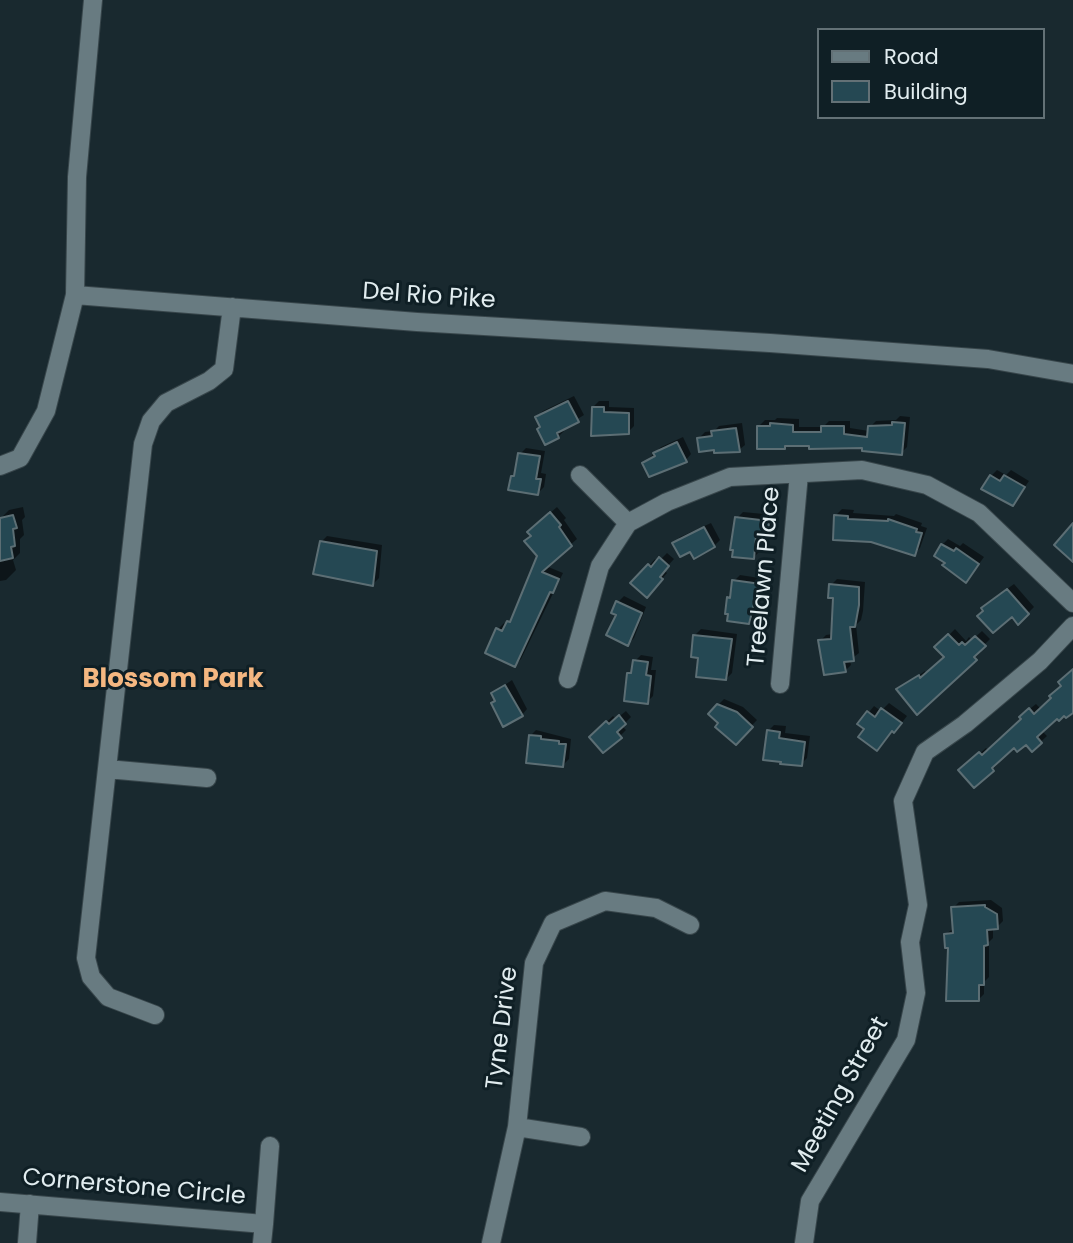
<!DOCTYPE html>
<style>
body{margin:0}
#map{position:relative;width:1073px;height:1243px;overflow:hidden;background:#19292f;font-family:Poppins,sans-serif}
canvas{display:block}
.legend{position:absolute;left:817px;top:28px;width:228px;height:91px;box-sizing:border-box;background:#0f1f25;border:2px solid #637176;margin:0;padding:9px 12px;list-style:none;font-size:21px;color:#e1ecef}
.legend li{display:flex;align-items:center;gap:14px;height:35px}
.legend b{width:35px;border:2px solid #637176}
</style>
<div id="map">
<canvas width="1073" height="1243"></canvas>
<ul class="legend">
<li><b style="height:9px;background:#687b81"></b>Road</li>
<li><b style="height:19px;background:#254853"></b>Building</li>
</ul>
</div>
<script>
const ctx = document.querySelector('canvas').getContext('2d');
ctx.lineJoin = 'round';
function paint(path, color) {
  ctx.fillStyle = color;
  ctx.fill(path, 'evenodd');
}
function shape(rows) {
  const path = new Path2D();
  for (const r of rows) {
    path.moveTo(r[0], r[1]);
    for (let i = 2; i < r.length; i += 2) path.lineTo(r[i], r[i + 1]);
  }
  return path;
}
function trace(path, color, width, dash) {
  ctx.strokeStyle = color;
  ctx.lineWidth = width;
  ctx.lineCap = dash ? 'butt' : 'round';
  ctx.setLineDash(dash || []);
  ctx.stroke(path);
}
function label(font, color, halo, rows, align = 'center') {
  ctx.font = font + ' Poppins,sans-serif';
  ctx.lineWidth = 6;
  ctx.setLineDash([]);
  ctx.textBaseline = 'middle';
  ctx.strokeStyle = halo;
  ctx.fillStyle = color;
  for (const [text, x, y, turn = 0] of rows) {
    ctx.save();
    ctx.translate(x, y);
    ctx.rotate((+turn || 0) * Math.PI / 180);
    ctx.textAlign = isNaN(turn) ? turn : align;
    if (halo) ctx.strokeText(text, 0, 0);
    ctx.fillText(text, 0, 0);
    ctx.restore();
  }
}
paint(shape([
 [574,396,584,415,563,428,564,431,558,437,537,417,543,411],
 [599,401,609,401,609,407,634,408,634,426,628,432,593,407],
 [900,416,910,417,907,447,901,453,864,446,788,444,784,448,759,426,765,420,775,420,777,418,799,419,799,427,823,427,829,421,850,421,850,428,869,431,870,427,876,421,896,420],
 [742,423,745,445,739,450,701,450,699,438,705,432,714,431,719,426],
 [683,437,691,454,686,460,644,463,661,447],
 [526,448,545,451,541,473,546,474,544,487,538,493,512,477,517,472,520,454],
 [997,470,1006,475,1011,470,1029,481,1013,504,991,476],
 [23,507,25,517,22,520,24,535,20,539,20,553,13,560,16,570,6,580,0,581,0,519,9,510],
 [557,507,566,518,564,520,577,539,546,566,563,573,521,659,515,665,498,629,504,623,507,625,514,616,539,555,533,536,535,526],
 [842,509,854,510,853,513,894,516,896,514,922,523,921,526,927,528,920,548,914,554,836,515],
 [743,512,774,515,773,529,767,535,761,534,760,551,754,557,737,518],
 [711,523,720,540,714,546,691,549,675,543,680,537],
 [327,536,382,545,379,578,373,584,321,542],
 [948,539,960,546,963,543,984,557,971,575,947,562,942,545],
 [667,553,674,559,664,570,667,573,652,590,633,583,655,559,658,562],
 [740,575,766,579,765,592,759,598,755,616,749,622,728,598,732,594,734,581],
 [837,579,865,582,863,611,861,620,856,625,859,653,850,660,851,665,845,671,820,641,826,635,833,634,835,597,831,585],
 [1014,584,1034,607,1028,613,1012,615,989,602],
 [624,596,646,607,634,638,628,644,618,614,618,602],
 [701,629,737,634,732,673,726,679,700,656,695,635],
 [955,629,966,641,969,637,972,640,982,631,990,639,979,650,981,652,917,713,899,689,925,671,926,674,946,656,937,647],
 [641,655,653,657,651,670,656,670,653,696,647,702,629,674,634,669,635,661],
 [1073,671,1073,710,1057,717,1042,731,1047,736,1032,750,1026,742,1014,746,997,761,999,763,993,769,974,786,966,765,986,748,989,751,1023,719,1027,711,1036,704,1041,709,1063,685],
 [512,680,527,709,522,715,497,700,493,693],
 [724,699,743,707,757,720,735,743,721,723,710,713],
 [889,703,907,716,900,725,867,729,860,723,874,706,881,711],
 [626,711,631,717,622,726,626,730,620,736,591,737,613,716,616,719],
 [774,725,786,726,785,733,810,736,807,758,801,764,768,731],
 [536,730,571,739,569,759,563,765,530,736],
 [991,900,1002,908,1003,921,997,927,993,928,993,938,989,942,989,977,984,982,984,994,978,1000,950,946,946,934,954,928,953,908,959,902]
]), '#0007');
const building = shape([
 [568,401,579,422,557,433,559,438,545,445,537,429,540,427,535,417,568,401],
 [592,407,604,407,604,412,629,413,629,434,591,436,592,407],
 [892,422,905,423,902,455,862,451,862,448,809,449,809,446,785,446,785,449,757,449,757,426,770,426,770,423,793,425,793,432,821,432,821,426,844,426,844,434,867,437,868,426,892,425,892,422],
 [736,428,740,452,714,453,714,450,699,452,697,438,712,436,711,431,736,428],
 [677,442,687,462,649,477,642,463,655,456,653,453,677,442],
 [518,453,540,456,536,479,541,479,538,495,508,490,511,476,514,476,518,453],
 [990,475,1000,481,1004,475,1025,487,1013,506,981,489,990,475],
 [550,512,561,525,559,527,572,546,542,572,559,579,553,593,550,592,515,667,485,653,496,628,502,631,507,621,510,622,537,556,524,541,531,536,527,532,550,512],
 [13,515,17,528,13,529,15,546,11,547,13,558,0,561,0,518,13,515],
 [834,515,848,516,848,519,888,521,888,519,917,529,916,532,922,533,915,556,871,542,833,540,834,515],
 [735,517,769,521,768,537,756,536,754,559,732,557,733,550,730,550,735,517],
 [1073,523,1073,562,1054,545,1073,523],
 [704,527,715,547,694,559,690,552,680,557,672,543,704,527],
 [320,541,377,551,373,586,313,574,320,541],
 [941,544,954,551,956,548,979,564,966,583,942,565,945,563,934,556,941,544],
 [659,557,669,566,660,577,663,579,647,598,630,583,648,564,651,567,659,557],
 [732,580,761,584,759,600,755,600,749,624,727,621,728,614,725,614,727,597,730,598,732,580],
 [829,584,859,587,859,605,855,627,850,627,854,661,844,662,846,672,824,675,818,640,831,639,833,598,828,598,829,584],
 [1007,589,1029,614,1018,625,1012,617,993,633,977,616,983,611,981,608,1007,589],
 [616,601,642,613,628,646,606,635,616,615,611,613,616,601],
 [948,634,959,645,962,642,965,645,975,636,986,646,974,657,977,660,917,715,896,689,919,675,920,678,944,657,934,647,948,634],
 [693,635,732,639,726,680,696,677,698,658,691,657,693,635],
 [633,660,648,662,646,675,651,676,648,704,624,701,627,673,631,673,633,660],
 [1073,669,1073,713,1066,718,1064,716,1059,721,1057,719,1037,737,1042,743,1032,752,1026,745,1017,752,1014,748,992,768,994,771,974,788,958,770,979,752,982,755,1021,719,1019,717,1029,708,1034,714,1051,698,1049,696,1061,686,1058,682,1073,669],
 [505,685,523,716,503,727,491,703,495,701,491,693,505,685],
 [717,704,737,712,753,727,736,745,715,727,718,723,708,714,717,704],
 [881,708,902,723,894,733,892,731,877,751,858,737,864,729,857,724,867,711,875,717,881,708],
 [619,715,626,724,617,732,622,738,603,753,589,737,606,721,609,724,619,715],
 [767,730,780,732,779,738,805,742,802,766,780,764,781,762,763,760,767,730],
 [529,735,541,736,541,739,559,741,559,744,566,744,563,767,526,763,529,735],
 [985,905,985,907,997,914,998,929,987,930,988,945,984,946,984,985,979,985,979,1001,946,1001,948,948,945,948,944,934,953,933,951,907,985,905]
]);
paint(building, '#254853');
trace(building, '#5c6e74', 2);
const minor = shape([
 [75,295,417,322,770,343,988,359,1073,374],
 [0,466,20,458,46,411,75,295,77,177,93,0],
 [580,475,628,523],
 [568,679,600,566,628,523,667,502,730,477,862,470,927,485,979,513,1073,603],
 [780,684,799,474],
 [107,769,207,778],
 [155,1015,108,997,91,977,86,958,143,444,151,421,166,403,209,381,224,369,232,307],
 [517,1127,581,1137],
 [0,1202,264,1224,262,1243],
 [264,1224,270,1146],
 [27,1243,30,1204],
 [491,1243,517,1127,534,963,553,923,605,901,656,908,690,925],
 [804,1243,810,1201,906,1040,916,993,910,942,918,905,903,801,925,752,965,724,1040,661,1073,626]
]);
trace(minor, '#38464b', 20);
trace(minor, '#687b81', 18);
label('24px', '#e1ecef', '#0f1f25', [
 ["Del Rio Pike",429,297,4],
 ["Treelawn Place",765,577,-85],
 ["Tyne Drive",503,1028,-83],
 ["Meeting Street",841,1095,-61],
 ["Cornerstone Circle",134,1188,5]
]);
label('bold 26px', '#f4b781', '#0f1f25', [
 ["Blossom Park",173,680]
]);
</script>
